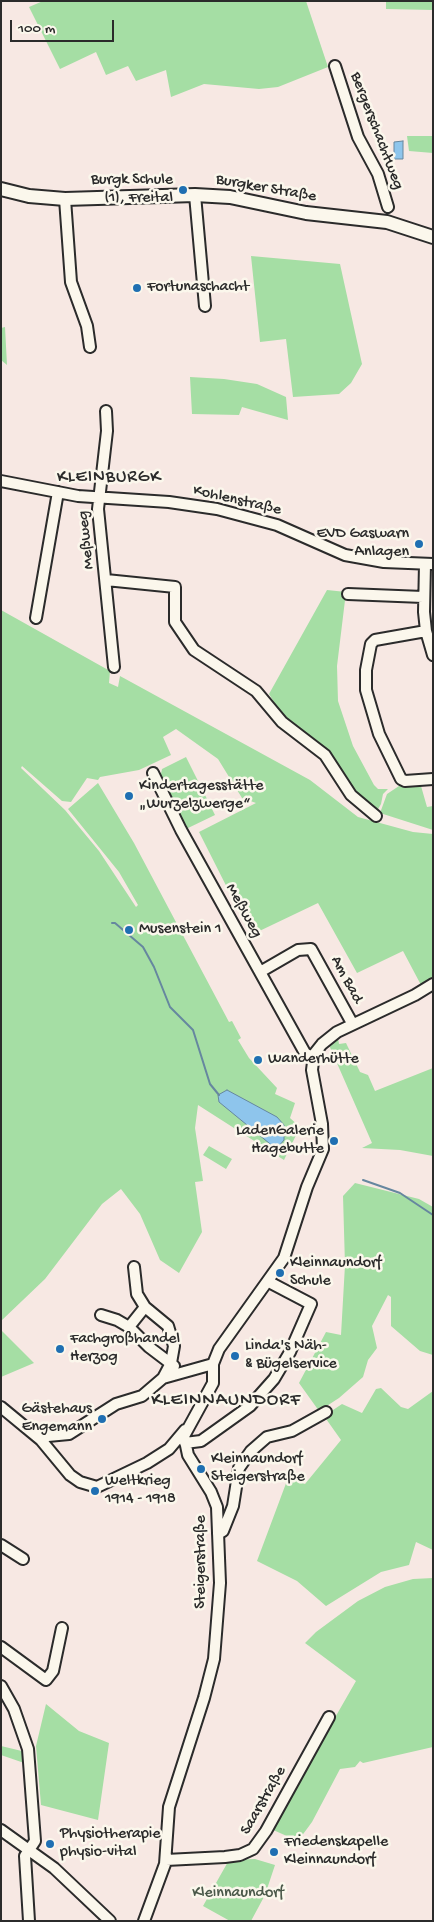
<!DOCTYPE html>
<meta charset="utf-8">
<style>
body{margin:0}
#map{position:relative;width:434px;height:1922px;overflow:hidden;background:#f7e8e3;font-family:"Gochi Hand",sans-serif}
canvas{display:block}
.frame{position:absolute;inset:0;border:2px solid #2b2b2b;pointer-events:none}
.scale{position:absolute;left:10px;top:20px;width:104px;height:22px;box-sizing:border-box;border:2px solid #2b2b2b;border-top:0;padding-left:6px;font-size:15px;line-height:18px;white-space:nowrap;color:#2b2b2b;-webkit-text-stroke:4px #fbf7ec;paint-order:stroke}
</style>
<div id="map">
<canvas width="434" height="1922"></canvas>
<div class="frame"></div>
<div class="scale">100 m</div>
</div>
<script>
const ctx = document.querySelector('canvas').getContext('2d');
ctx.lineJoin = 'round';
function paint(path, color) {
  ctx.fillStyle = color;
  ctx.fill(path, 'evenodd');
}
function shape(rows) {
  const path = new Path2D();
  for (const r of rows) {
    path.moveTo(r[0], r[1]);
    for (let i = 2; i < r.length; i += 2) path.lineTo(r[i], r[i + 1]);
  }
  return path;
}
function trace(path, color, width, dash) {
  ctx.strokeStyle = color;
  ctx.lineWidth = width;
  ctx.lineCap = dash ? 'butt' : 'round';
  ctx.setLineDash(dash || []);
  ctx.stroke(path);
}
function label(font, color, halo, rows, align = 'center') {
  ctx.font = font + ' "Gochi Hand",sans-serif';
  ctx.lineWidth = 5;
  ctx.setLineDash([]);
  ctx.textBaseline = 'middle';
  ctx.strokeStyle = halo;
  ctx.fillStyle = color;
  for (const [text, x, y, turn = 0] of rows) {
    ctx.save();
    ctx.translate(x, y);
    ctx.rotate((+turn || 0) * Math.PI / 180);
    ctx.textAlign = isNaN(turn) ? turn : align;
    if (halo) ctx.strokeText(text, 0, 0);
    ctx.fillText(text, 0, 0);
    ctx.restore();
  }
}
paint(shape([
 [43,1,306,1,328,67,278,87,259,89,204,84,171,97,166,70,136,81,128,66,106,75,96,52,60,69,29,7],
 [386,1,433,1,433,10,386,9],
 [407,136,433,136,433,153,409,151],
 [251,256,340,264,362,364,351,383,339,394,293,397,286,339,260,342],
 [5,327,7,365,1,360,1,328],
 [190,377,224,379,257,384,286,397,288,420,242,407,239,415,192,414],
 [327,590,346,592,337,666,338,701,353,746,374,785,378,789,388,789,383,794,381,804,376,813,285,720,269,694],
 [1,610,110,671,109,683,118,687,120,676,310,780,358,817,413,832,433,834,433,994,421,985,403,951,357,973,318,903,251,935,199,832,256,803,242,798,218,759,176,729,163,737,171,755,139,770,100,777,98,780,87,778,71,802,62,801,22,766,21,768,65,810,99,851,136,907,138,905,119,872,68,809,98,783,134,843,229,1022,232,1021,241,1038,238,1040,249,1058,277,1088,275,1094,295,1103,290,1118,300,1127,284,1160,198,1105,195,1128,203,1181,195,1182,202,1232,179,1273,160,1260,140,1214,121,1189,102,1204,45,1279,1,1321],
 [186,757,215,815,186,829,164,788,162,788,161,774,162,769],
 [402,784,421,786,427,807,433,806,433,830,380,813,387,794],
 [338,1038,339,1044,346,1043,360,1072,368,1075,375,1091,433,1068,433,1156,400,1150,362,1148,372,1143,329,1045],
 [209,1146,232,1159,226,1169,203,1155],
 [355,1183,419,1199,433,1207,433,1355,420,1351,391,1326,391,1297,388,1295,372,1326,377,1348,368,1360,363,1377,339,1398,319,1411,299,1383,326,1332,341,1335,345,1265,343,1196],
 [1,1330,34,1363,1,1377],
 [381,1388,401,1407,408,1409,433,1391,433,1550,416,1542,409,1565,381,1572,326,1606,297,1581,257,1561,288,1478,305,1484,341,1440,324,1416,342,1404,362,1413,376,1389],
 [433,1578,433,1747,363,1763,360,1761,355,1767,340,1769,312,1822,298,1841,271,1829,356,1681,305,1643,316,1632,358,1601,385,1587,413,1579],
 [46,1704,79,1731,109,1743,98,1820,41,1805,36,1746],
 [1,1746,26,1752,27,1764,1,1755],
 [255,1859,275,1865,265,1895,251,1921,230,1921,203,1906,229,1860]
]), '#a5dea4');
const water = shape([
 [403,141,403,159,394,159,394,142,403,141],
 [227,1090,277,1117,284,1125,284,1140,279,1146,275,1148,219,1102,218,1095,227,1090]
]);
paint(water, '#8ec5ec');
trace(water, '#66879f', 1);
trace(shape([
 [112,923,115,923,143,947,154,967,170,1007,193,1030,210,1084,219,1095],
 [363,1180,400,1193,433,1215]
]), '#66879f', 2);
const minor = shape([
 [335,66,358,137,378,174,388,207],
 [195,195,205,306],
 [65,199,71,282,87,326,90,347],
 [106,411,107,431,98,509,114,667],
 [1,481,78,496,169,502,217,509,277,525,345,555,384,562,433,564],
 [425,564,424,612,426,631,433,655],
 [106,580,175,587,175,622,194,650,256,691,282,722,325,755,351,795,376,816],
 [348,594,423,597],
 [36,618,58,492],
 [426,631,375,640,371,644,366,670,366,690,379,734,401,779,405,781,433,779],
 [153,773,181,830,305,1053,313,1058],
 [260,972,298,950,311,949,352,1023],
 [134,1267,137,1294,145,1307],
 [101,1315,117,1320,129,1327,149,1347,174,1366],
 [129,1327,145,1307,168,1326,174,1346,171,1363,163,1378],
 [1,1407,41,1440,70,1475,80,1482,97,1487,147,1463,169,1449,185,1430],
 [41,1440,48,1436,69,1434,116,1404,142,1396,163,1378,213,1364],
 [185,1443,201,1441,250,1406,274,1379,290,1352,311,1304,269,1282],
 [218,1534,223,1531,233,1506,239,1468,251,1451,267,1437,292,1431,326,1412],
 [1,1545,23,1559],
 [1,1647,46,1680,53,1671,62,1628],
 [1,1686,14,1709,28,1749,35,1841,25,1856,29,1921],
 [1,1830,54,1868,110,1921],
 [166,1860,225,1857,240,1855,253,1849,266,1831,329,1717],
 [144,1921,165,1864,169,1807,204,1698,214,1659,220,1583,217,1507,211,1492,188,1455,184,1436,213,1383,213,1364,219,1349,284,1258,307,1187,323,1149,322,1124,312,1070,314,1054,322,1044,337,1032,415,995,433,984]
]);
const major = shape([
 [1,189,29,196,65,199,195,195,230,197,306,213,387,222,433,237]
]);
trace(minor, '#2b2b2b', 14);
trace(major, '#2b2b2b', 16);
trace(minor, '#fbf7ec', 10);
trace(major, '#fbf7ec', 12);
for (const [x, y, r, color] of [
 [183,190,5,"#1f6fb2"],
 [137,288,5,"#1f6fb2"],
 [419,544,5,"#1f6fb2"],
 [129,796,5,"#1f6fb2"],
 [129,930,5,"#1f6fb2"],
 [258,1060,5,"#1f6fb2"],
 [334,1141,5,"#1f6fb2"],
 [280,1273,5,"#1f6fb2"],
 [60,1349,5,"#1f6fb2"],
 [235,1356,5,"#1f6fb2"],
 [102,1419,5,"#1f6fb2"],
 [201,1469,5,"#1f6fb2"],
 [95,1491,5,"#1f6fb2"],
 [50,1844,5,"#1f6fb2"],
 [274,1852,5,"#1f6fb2"]
]) {
  const dot = new Path2D();
  dot.arc(x, y, r, 0, 2 * Math.PI);
  ctx.fillStyle = color;
  ctx.fill(dot);
  trace(dot, '#fbf7ec', 2);
}
label('16px', '#2b2b2b', '#fbf7ec', [
 ["Bergerschachtweg",376,131,69],
 ["Burgker Straße",266,189,10],
 ["Kohlenstraße",237,501,13],
 ["Meßweg",87,540,-96],
 ["Meßweg",243,911,61],
 ["Am Bad",346,980,62],
 ["Steigerstraße",202,1562,-90],
 ["Saarstraße",264,1801,-60]
]);
label('16px', '#2b2b2b', '#fbf7ec', [
 ["Burgk Schule",173,181,"right"],
 ["(1), Freital",173,199,"right"],
 ["Fortunaschacht",147,288],
 ["EVD Gaswarn",409,535,"right"],
 ["Anlagen",409,553,"right"],
 ["Kindertagesstätte",139,787],
 ["„Wurzelzwerge“",139,805],
 ["Musenstein 1",139,930],
 ["Wanderhütte",268,1060],
 ["LadenGalerie",324,1132,"right"],
 ["Hagebutte",324,1150,"right"],
 ["Kleinnaundorf",290,1264],
 ["Schule",290,1282],
 ["Fachgroßhandel",70,1340],
 ["Herzog",70,1358],
 ["Linda's Näh-",245,1347],
 ["& Bügelservice",245,1365],
 ["Gästehaus",92,1410,"right"],
 ["Engemann",92,1428,"right"],
 ["Kleinnaundorf",211,1460],
 ["Steigerstraße",211,1478],
 ["Weltkrieg",105,1482],
 ["1914 - 1918",105,1500],
 ["Physiotherapie",60,1835],
 ["physio-vital",60,1853],
 ["Friedenskapelle",284,1843],
 ["Kleinnaundorf",284,1861]
], 'left');
label('16px', '#4a5849', '#fbf7ec', [
 ["Kleinnaundorf",238,1894]
]);
ctx.letterSpacing = '1px';
label('18px', '#2b2b2b', '#fbf7ec', [
 ["KLEINBURGK",109,478]
]);
ctx.letterSpacing = '0px';
ctx.letterSpacing = '1px';
label('19px', '#2b2b2b', '#fbf7ec', [
 ["KLEINNAUNDORF",226,1401]
]);
ctx.letterSpacing = '0px';
</script>
